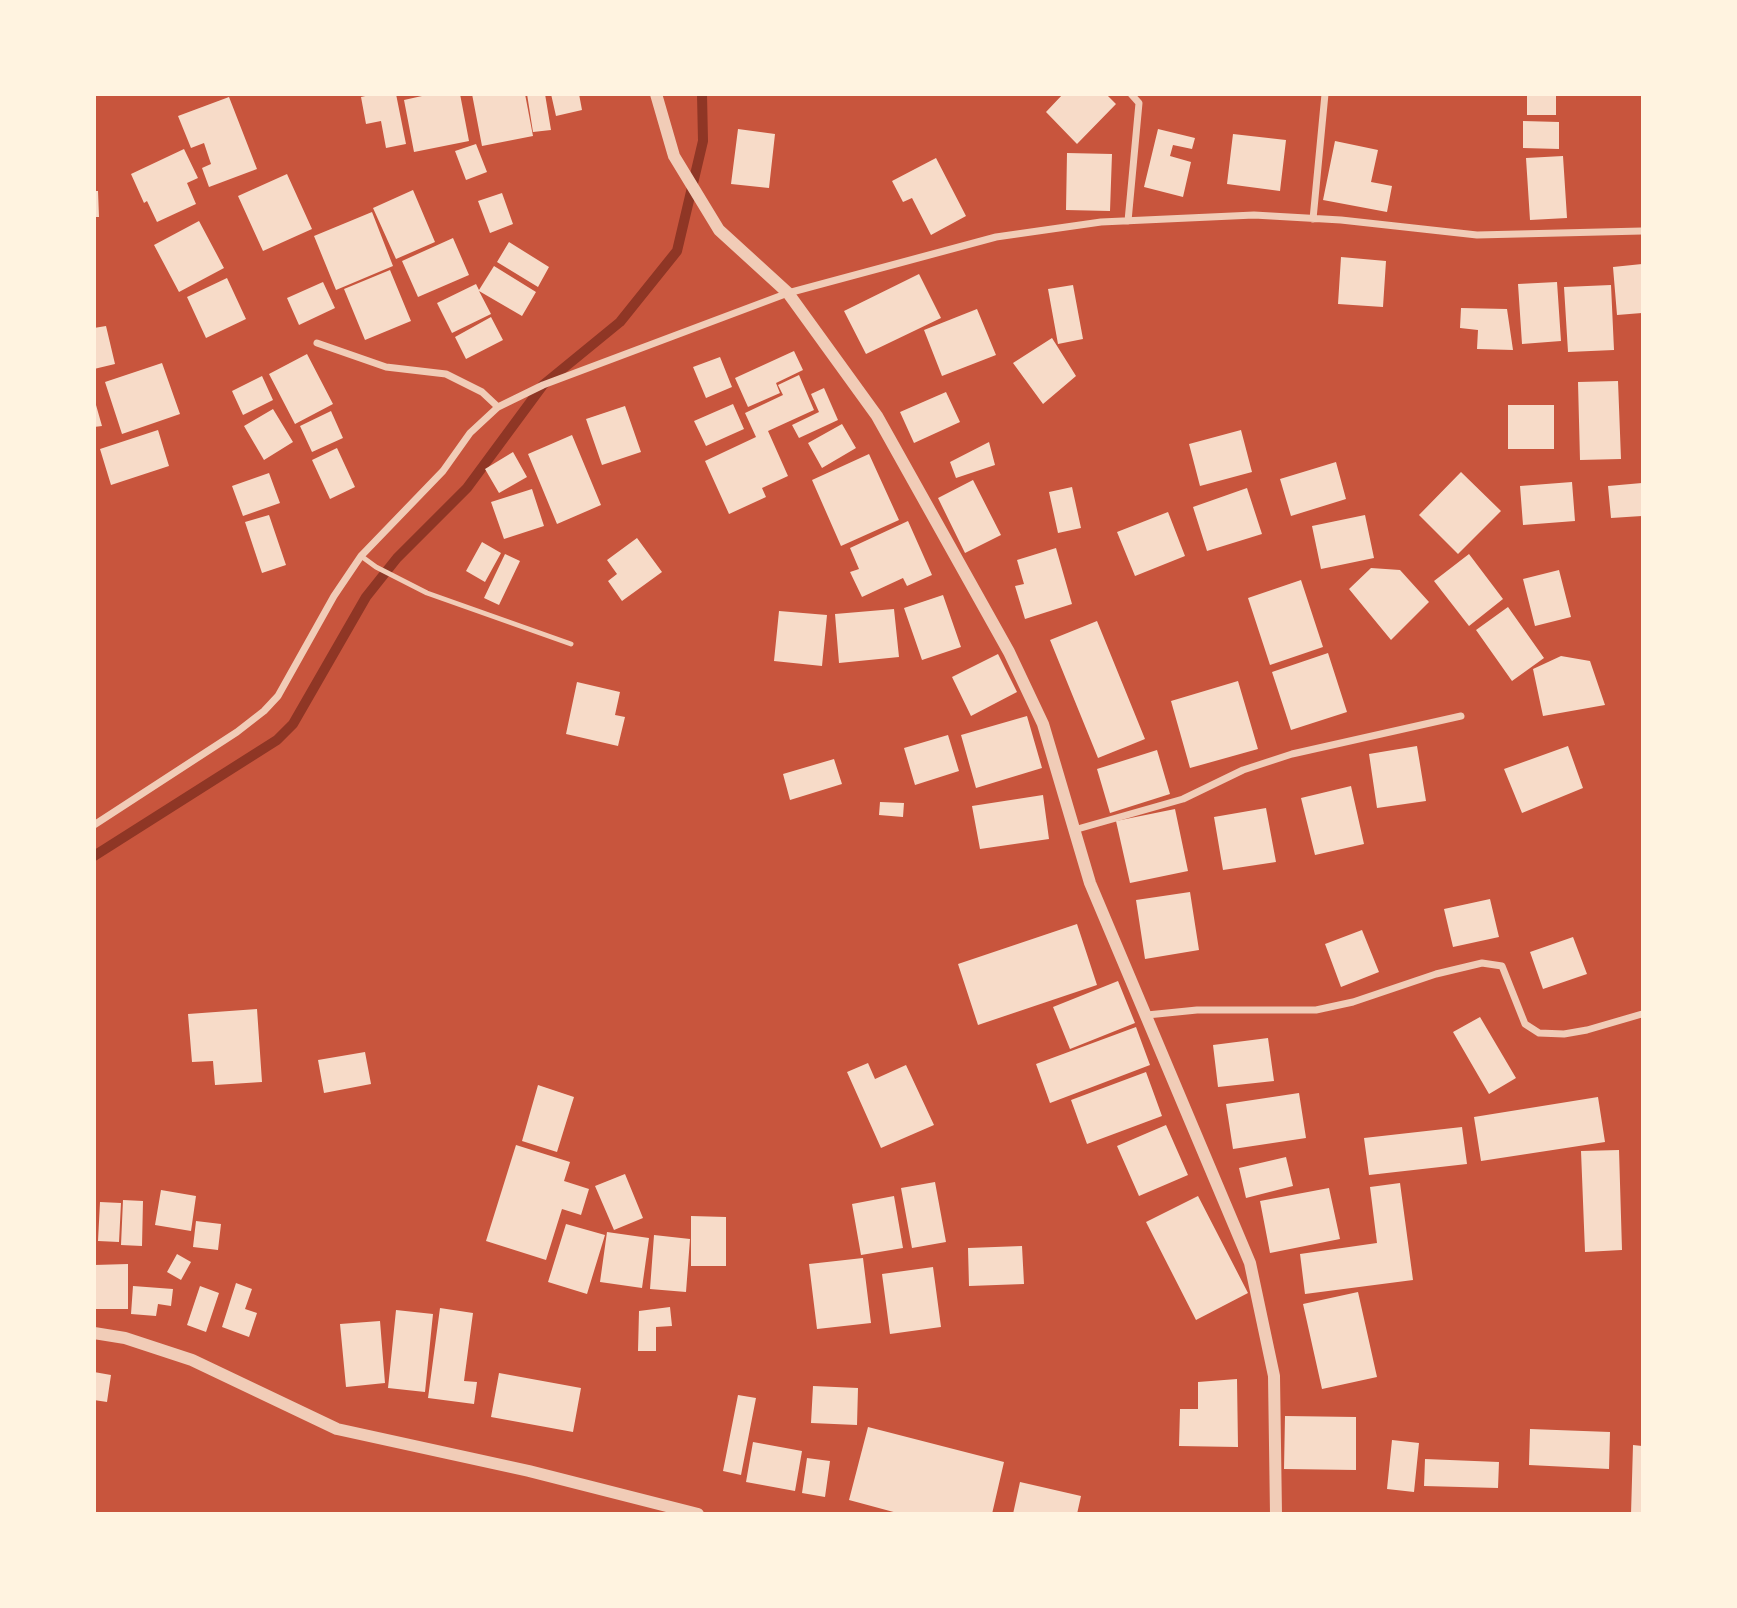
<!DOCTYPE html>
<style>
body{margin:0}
#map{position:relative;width:1737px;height:1608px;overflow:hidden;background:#c8553d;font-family:Figtree,sans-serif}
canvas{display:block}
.frame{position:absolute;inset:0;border:96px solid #fff3e0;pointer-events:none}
</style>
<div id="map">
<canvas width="1737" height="1608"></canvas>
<div class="frame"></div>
</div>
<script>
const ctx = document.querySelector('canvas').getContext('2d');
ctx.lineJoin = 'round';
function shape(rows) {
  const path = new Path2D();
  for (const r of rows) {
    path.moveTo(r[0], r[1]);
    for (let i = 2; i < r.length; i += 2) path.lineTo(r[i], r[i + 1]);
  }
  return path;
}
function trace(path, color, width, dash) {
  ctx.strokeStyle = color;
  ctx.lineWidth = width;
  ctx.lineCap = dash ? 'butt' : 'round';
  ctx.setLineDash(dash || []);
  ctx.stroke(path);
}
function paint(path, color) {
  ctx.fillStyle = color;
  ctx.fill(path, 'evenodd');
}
trace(shape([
 [94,856,277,740,293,724,366,597,397,558,467,488,543,385,620,322,677,251,703,141,702,94]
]), '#8f3625', 10);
paint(shape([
 [374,94,396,94,406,144,386,148,381,121,366,124,361,97],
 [431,94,460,94,469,141,414,152,404,100],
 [472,94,525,94,533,136,482,146],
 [527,94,545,94,551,130,533,132],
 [551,94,579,94,582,110,556,116],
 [1063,94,1106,94,1116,104,1077,144,1046,112],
 [1527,94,1556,94,1556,115,1527,115],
 [229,97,257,169,209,187,202,168,211,164,204,143,191,148,178,116],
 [1523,121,1559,122,1559,149,1523,148],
 [738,129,775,134,769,188,731,184],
 [1158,129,1195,138,1192,149,1173,145,1170,156,1191,162,1183,197,1144,187],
 [1233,134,1286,140,1280,191,1227,184],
 [1335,141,1378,150,1371,182,1392,186,1387,212,1323,200],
 [476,144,487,172,466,180,455,151],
 [184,149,198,178,187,183,196,204,157,222,147,201,144,203,131,174],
 [1067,153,1112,154,1110,211,1066,210],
 [1563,156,1567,218,1530,220,1526,158],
 [936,158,966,216,931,235,912,198,903,202,892,181],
 [287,174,312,229,263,251,238,196],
 [413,190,435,242,396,259,373,208],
 [94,191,98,191,99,217,94,217],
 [502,193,513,224,490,233,478,201],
 [372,212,393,266,336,290,314,236],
 [199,221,224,268,179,292,154,245],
 [453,238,469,275,418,297,402,261],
 [509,242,549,267,538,287,497,262],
 [1341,257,1386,261,1383,307,1338,304],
 [1642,264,1642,313,1617,315,1613,267],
 [494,266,536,292,522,316,479,291,491,314,452,333,437,303,476,284,479,290],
 [390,270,411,321,365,340,344,289],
 [919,274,941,318,866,354,844,311],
 [227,278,246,319,206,338,187,297],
 [323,282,335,308,299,325,287,298],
 [1557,282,1561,341,1522,344,1518,284],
 [1073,285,1083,339,1058,344,1048,289],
 [1611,285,1614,350,1568,352,1564,287],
 [1461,308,1507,309,1513,350,1477,349,1478,330,1460,328],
 [977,309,996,355,942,376,924,330],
 [491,317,503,340,466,359,455,337],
 [106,326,115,364,94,369,94,328],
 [1052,338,1076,376,1043,404,1013,363],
 [794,351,803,370,776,383,780,393,748,407,735,378],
 [307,354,333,404,295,424,269,374],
 [720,357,732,387,706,398,693,367],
 [162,363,180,414,122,434,105,382],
 [799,375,814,410,768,431,788,476,762,488,766,497,729,514,705,461,756,437,745,413,783,395,778,385],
 [262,376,273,400,243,415,232,391],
 [1618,381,1621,459,1580,460,1578,382],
 [824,388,838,420,799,438,792,425,819,412,811,394],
 [946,392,960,422,914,443,900,412],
 [94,398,102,426,94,427],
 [733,404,744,429,706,446,694,421],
 [1508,405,1554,405,1554,449,1508,449],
 [625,406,641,452,602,465,586,419],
 [273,409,293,442,264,460,244,426],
 [331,411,343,438,312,452,300,426],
 [842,424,856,448,822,468,808,443],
 [158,430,169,466,111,485,100,449],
 [1241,430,1252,472,1200,486,1189,444],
 [572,435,601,505,557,524,528,454],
 [989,442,995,465,956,478,950,462],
 [337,448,355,487,330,499,312,460],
 [513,452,527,477,499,493,485,469],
 [869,454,899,520,841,546,812,480],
 [1336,462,1346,499,1291,516,1280,479],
 [1461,472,1501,511,1458,554,1419,515],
 [269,473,280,503,243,516,232,486],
 [973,480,1001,535,965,553,938,498],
 [1572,482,1575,521,1523,525,1520,486],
 [1642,483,1642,516,1611,518,1608,486],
 [1072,487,1081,528,1058,533,1049,492],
 [1247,488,1262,534,1207,551,1193,507],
 [532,489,544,526,504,539,491,502],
 [1168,512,1185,556,1135,576,1117,532],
 [269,515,286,565,262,573,245,522],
 [1365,515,1374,558,1321,569,1312,526],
 [908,521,932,575,907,586,903,578,862,597,850,572,859,569,850,548],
 [637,538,662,572,622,601,608,581,617,574,607,560],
 [482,542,501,553,485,582,466,571],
 [1056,548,1072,604,1025,619,1015,586,1024,584,1017,560],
 [505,554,520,561,499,605,484,598],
 [1469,554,1503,599,1469,626,1434,581],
 [1371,568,1400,570,1429,602,1391,640,1349,589],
 [1559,570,1571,617,1535,626,1523,579],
 [1301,580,1323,647,1270,665,1248,598],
 [943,595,961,647,922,660,904,608],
 [1508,607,1544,658,1512,681,1476,630],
 [894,609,899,657,839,663,835,614],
 [779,611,827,615,822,666,774,661],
 [1097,621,1145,739,1098,758,1050,640],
 [1328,653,1347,712,1291,730,1272,672],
 [998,654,1017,692,971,716,952,677],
 [1561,656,1590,661,1605,705,1543,716,1533,669],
 [1238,681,1258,749,1190,768,1171,701],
 [577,682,620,692,615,715,625,717,618,746,566,734],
 [1027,716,1042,768,976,788,961,735],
 [948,735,959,771,915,785,904,748],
 [1417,746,1426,801,1377,808,1369,754],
 [1568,746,1583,788,1522,813,1504,769],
 [1157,750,1170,794,1110,813,1097,769],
 [834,759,842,784,790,800,783,774],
 [1351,786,1364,844,1315,855,1301,798],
 [1043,795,1049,839,980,849,972,806],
 [880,802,904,803,903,817,879,815],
 [1266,808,1276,862,1223,870,1214,817],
 [1175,809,1188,871,1130,883,1116,821],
 [1190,892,1199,950,1145,959,1136,900],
 [1490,899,1499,937,1453,947,1444,909],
 [1077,924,1097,985,978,1025,958,964],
 [1362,930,1379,972,1341,987,1325,944],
 [1573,937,1587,974,1543,989,1530,952],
 [1118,981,1135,1023,1070,1049,1053,1007],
 [257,1009,262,1082,215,1085,213,1061,192,1062,188,1014],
 [1480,1017,1516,1078,1489,1094,1453,1032],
 [1136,1027,1150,1065,1050,1103,1036,1064],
 [1268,1038,1274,1081,1218,1087,1213,1045],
 [365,1052,371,1084,324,1093,318,1060],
 [868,1063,875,1079,906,1065,934,1125,881,1148,847,1072],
 [1146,1072,1162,1116,1087,1144,1071,1100],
 [538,1085,574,1097,557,1152,522,1141],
 [1299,1093,1306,1138,1233,1149,1226,1104],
 [1598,1097,1605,1142,1481,1161,1474,1117],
 [1166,1125,1188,1175,1139,1196,1117,1146],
 [1462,1127,1467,1164,1369,1175,1364,1138],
 [516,1145,570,1162,564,1181,589,1189,581,1215,562,1209,546,1260,486,1241],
 [1619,1150,1622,1250,1585,1252,1581,1151],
 [1286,1157,1293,1186,1246,1198,1239,1168],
 [625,1174,643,1218,614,1230,595,1186],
 [935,1182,946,1242,912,1248,901,1188],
 [1400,1183,1413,1280,1305,1294,1300,1254,1377,1243,1370,1187],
 [1329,1188,1340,1239,1270,1253,1260,1201],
 [161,1190,196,1196,191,1231,155,1225],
 [894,1196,903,1248,861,1255,852,1204],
 [1198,1196,1248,1293,1196,1320,1146,1222],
 [123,1200,143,1201,142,1246,121,1245],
 [100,1202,121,1203,119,1242,98,1241],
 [691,1216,726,1217,726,1266,691,1266],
 [196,1221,221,1224,218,1250,193,1247],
 [566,1224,605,1235,587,1294,548,1282],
 [607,1232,649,1238,642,1288,600,1282],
 [654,1235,690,1239,686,1292,650,1289],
 [1022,1246,1024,1284,969,1286,968,1248],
 [177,1254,191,1262,181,1280,167,1272],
 [863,1258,871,1323,817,1329,809,1264],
 [128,1264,128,1309,94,1309,94,1265],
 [933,1267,941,1327,890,1334,882,1274],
 [236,1283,252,1289,245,1309,257,1313,249,1337,222,1327],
 [133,1286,173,1289,171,1306,158,1304,156,1316,131,1314],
 [200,1286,219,1293,206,1332,187,1325],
 [1358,1292,1377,1377,1322,1389,1303,1304],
 [670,1307,672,1326,656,1327,656,1351,638,1351,639,1311],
 [440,1308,473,1313,464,1381,477,1382,474,1404,428,1398],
 [396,1310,433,1314,425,1392,388,1388],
 [380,1321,385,1383,346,1387,340,1324],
 [94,1372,111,1375,107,1402,94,1400],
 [499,1373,581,1388,573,1432,491,1417],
 [1237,1379,1238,1447,1179,1446,1180,1409,1198,1409,1198,1382],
 [813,1386,858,1388,857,1425,811,1423],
 [738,1395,756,1398,741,1475,723,1471],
 [1285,1416,1356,1417,1356,1470,1284,1469],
 [868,1427,1004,1462,992,1514,901,1514,849,1500],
 [1530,1429,1610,1432,1609,1469,1529,1465],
 [1392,1440,1419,1443,1414,1492,1387,1489],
 [753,1442,802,1451,795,1491,746,1482],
 [1633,1445,1642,1446,1642,1514,1631,1514],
 [807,1458,830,1461,825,1497,802,1493],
 [1425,1459,1499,1462,1498,1488,1424,1486],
 [1020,1482,1081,1496,1077,1514,1013,1514]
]), '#f7dbc8');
trace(shape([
 [361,556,376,567,427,593,571,644]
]), '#f1ccb7', 5);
trace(shape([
 [1313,219,1325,94],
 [1128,221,1139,103,1131,94],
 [317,343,386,367,446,374,482,392,498,407],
 [94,825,237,732,264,711,278,696,334,596,361,556,443,471,470,433,498,407,543,385,788,293,996,237,1101,222,1254,215,1341,220,1477,235,1642,231],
 [1074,830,1183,799,1243,770,1292,754,1461,716],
 [1147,1015,1197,1010,1316,1010,1353,1002,1436,974,1482,963,1502,966,1525,1024,1539,1033,1564,1034,1587,1030,1642,1014]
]), '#f1ccb7', 7);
trace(shape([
 [656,94,674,156,719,230,788,293,877,416,1009,652,1043,724,1090,883,1250,1263,1274,1376,1276,1514],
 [94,1333,125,1338,192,1360,337,1429,529,1471,698,1514]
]), '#f1ccb7', 12);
</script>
